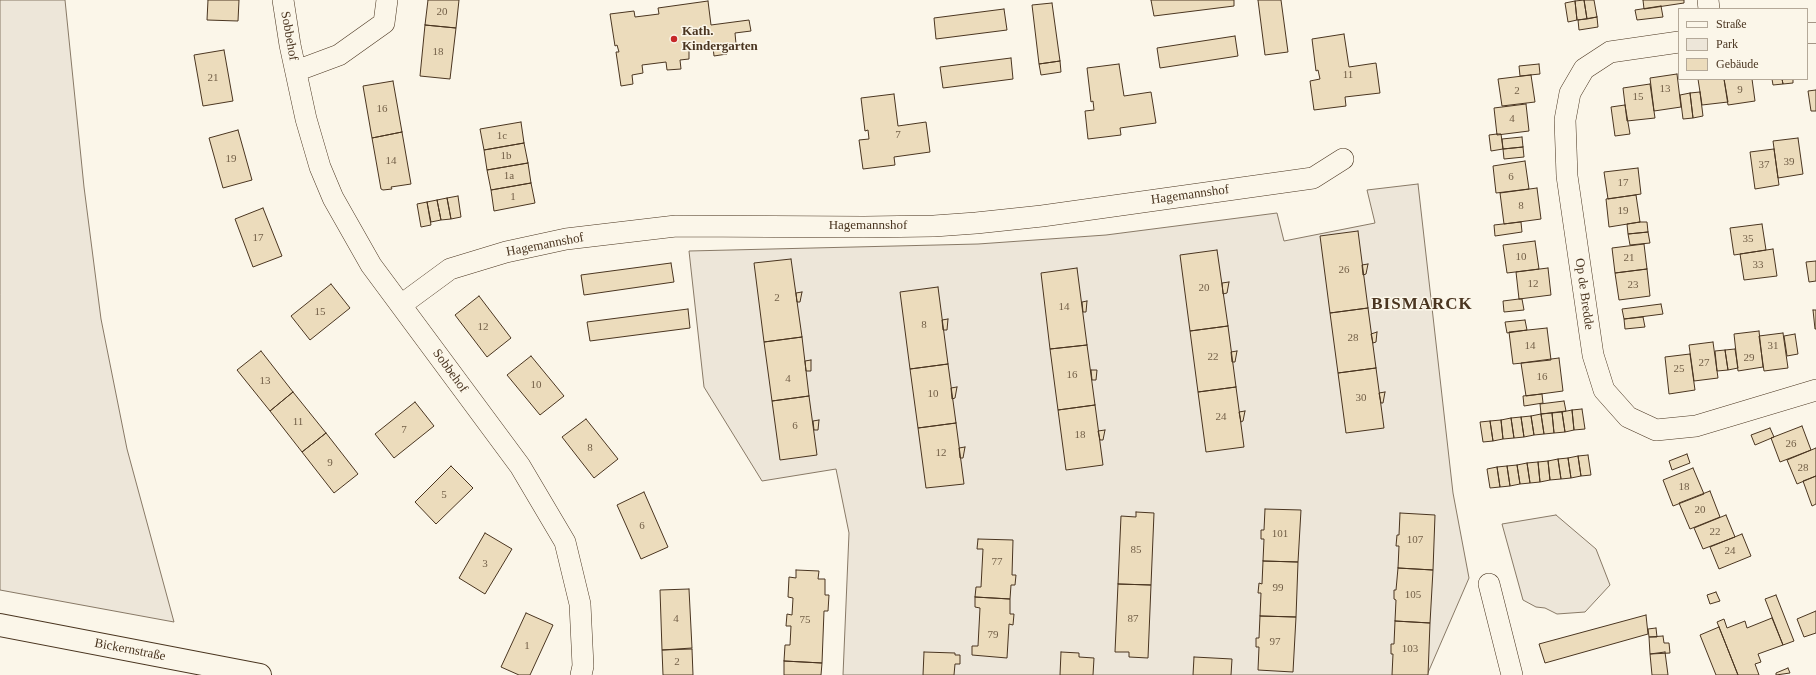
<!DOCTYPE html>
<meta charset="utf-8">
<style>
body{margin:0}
#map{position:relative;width:1816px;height:675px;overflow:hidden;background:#fbf6e9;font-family:"Times New Roman",serif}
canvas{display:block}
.legend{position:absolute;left:1678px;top:8px;width:130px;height:72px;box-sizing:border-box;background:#fbf6e9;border:1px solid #b4a999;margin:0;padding:5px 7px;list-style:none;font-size:12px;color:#4a3520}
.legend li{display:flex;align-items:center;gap:8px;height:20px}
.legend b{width:20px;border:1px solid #b4a999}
</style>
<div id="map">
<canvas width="1816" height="675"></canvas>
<ul class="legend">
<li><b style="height:5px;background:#fbf6e9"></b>Straße</li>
<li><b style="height:11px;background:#ede6d9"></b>Park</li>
<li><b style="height:11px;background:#ecdcbc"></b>Gebäude</li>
</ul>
</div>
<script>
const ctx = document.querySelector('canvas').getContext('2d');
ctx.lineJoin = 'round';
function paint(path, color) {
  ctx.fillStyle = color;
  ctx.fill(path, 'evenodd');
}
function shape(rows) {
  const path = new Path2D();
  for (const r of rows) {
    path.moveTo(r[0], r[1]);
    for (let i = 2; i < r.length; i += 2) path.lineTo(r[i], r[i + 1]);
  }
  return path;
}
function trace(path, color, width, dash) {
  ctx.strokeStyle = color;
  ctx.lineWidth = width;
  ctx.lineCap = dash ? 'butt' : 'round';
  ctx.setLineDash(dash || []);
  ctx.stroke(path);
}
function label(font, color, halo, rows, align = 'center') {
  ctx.font = font + ' "Times New Roman",serif';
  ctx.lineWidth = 3;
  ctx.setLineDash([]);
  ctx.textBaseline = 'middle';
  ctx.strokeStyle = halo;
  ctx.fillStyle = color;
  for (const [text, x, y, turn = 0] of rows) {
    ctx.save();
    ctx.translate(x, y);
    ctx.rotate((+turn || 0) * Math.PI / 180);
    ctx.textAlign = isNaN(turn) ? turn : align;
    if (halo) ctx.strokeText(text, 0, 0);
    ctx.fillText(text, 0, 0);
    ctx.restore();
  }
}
const green = shape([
 [0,0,65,0,84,187,101,319,127,449,174,622,0,590,0,0],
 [1418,184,1453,493,1469,578,1427,675,843,675,849,533,836,469,762,481,704,387,689,251,978,244,1106,235,1277,213,1284,241,1375,223,1367,190,1418,184],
 [1556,515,1596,549,1610,585,1585,612,1557,614,1545,608,1536,607,1523,600,1502,524,1556,515]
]);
paint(green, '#ede6d9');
trace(green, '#887966', 1);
const building = shape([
 [208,0,239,0,238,21,207,20,208,0],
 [428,0,459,0,456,28,425,25,428,0],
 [1151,0,1234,0,1234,6,1154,16,1151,0],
 [1258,0,1281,0,1288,52,1265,55,1258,0],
 [1584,0,1594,0,1597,17,1587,19,1584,0],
 [1584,0,1587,19,1577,20,1575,1,1584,0],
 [1643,0,1684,0,1684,3,1644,9,1643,0],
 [708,1,711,25,749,20,751,31,735,33,736,44,726,45,727,54,714,56,713,47,689,50,689,59,680,60,681,69,667,70,666,62,642,65,643,73,632,75,633,84,621,86,616,52,619,52,617,45,615,46,610,14,634,11,635,17,659,14,658,8,708,1],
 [1575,1,1577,20,1568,22,1565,3,1575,1],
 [1052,3,1060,61,1039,64,1032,5,1052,3],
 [1661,6,1663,17,1637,20,1635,10,1661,6],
 [1004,9,1007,30,936,39,934,18,1004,9],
 [1597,17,1598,27,1579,30,1578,20,1597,17],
 [425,25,456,28,450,79,420,76,425,25],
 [1344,34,1349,67,1376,63,1380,93,1345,97,1346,106,1314,110,1310,81,1320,79,1318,70,1316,71,1312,39,1344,34],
 [1235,36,1238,56,1160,68,1157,48,1235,36],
 [224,50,233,101,203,106,194,55,224,50],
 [1011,58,1013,79,943,88,940,67,1011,58],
 [1060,61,1061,72,1041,75,1039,64,1060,61],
 [1119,64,1124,96,1151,92,1156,123,1120,128,1121,135,1088,139,1085,111,1094,110,1093,101,1091,102,1087,68,1119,64],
 [1539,64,1540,74,1520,76,1519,66,1539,64],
 [1677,74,1681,107,1654,111,1650,78,1677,74],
 [1531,75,1535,102,1502,106,1498,79,1531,75],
 [1698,79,1724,79,1728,102,1702,105,1698,79],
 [1724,79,1752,79,1755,101,1728,105,1724,79],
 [1772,79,1782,79,1783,84,1773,85,1772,79],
 [1782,79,1793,79,1793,83,1783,84,1782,79],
 [393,81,402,132,372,138,363,86,393,81],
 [1650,84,1655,118,1627,121,1623,88,1650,84],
 [1816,90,1816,111,1811,111,1808,91,1816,90],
 [1700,92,1703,116,1693,118,1690,93,1700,92],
 [1690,93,1693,118,1683,119,1680,95,1690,93],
 [894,94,898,126,926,122,930,152,894,157,895,165,863,169,859,140,869,139,868,130,865,131,861,98,894,94],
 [1526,104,1529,131,1497,135,1494,108,1526,104],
 [1625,105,1630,134,1615,136,1611,107,1625,105],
 [521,122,524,143,484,150,480,129,521,122],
 [238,130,252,180,223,188,209,138,238,130],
 [402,132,411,184,391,187,392,189,383,190,381,189,372,138,402,132],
 [1497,134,1501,134,1503,149,1491,151,1489,135,1497,134],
 [1522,137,1523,147,1503,149,1502,139,1522,137],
 [1798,138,1803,174,1778,178,1773,141,1798,138],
 [524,143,528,163,487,170,484,150,524,143],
 [1523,147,1524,157,1504,159,1503,149,1523,147],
 [1774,149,1779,185,1755,189,1750,152,1774,149],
 [1525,161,1529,189,1496,193,1493,166,1525,161],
 [528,163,531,183,491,190,487,170,528,163],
 [1638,168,1641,194,1608,199,1604,172,1638,168],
 [531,183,535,203,494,211,491,190,531,183],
 [1537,188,1541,219,1504,224,1500,193,1537,188],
 [1636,195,1640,222,1609,227,1606,199,1636,195],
 [458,196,461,217,451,219,447,198,458,196],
 [447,198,451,219,441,220,437,200,447,198],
 [437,200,441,220,431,222,427,202,437,200],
 [427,202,431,225,421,227,417,204,427,202],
 [263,208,282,256,253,267,235,219,263,208],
 [1521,222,1522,232,1495,236,1494,225,1521,222],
 [1640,222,1647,222,1648,232,1628,234,1627,224,1640,222],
 [1762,224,1766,250,1734,255,1730,228,1762,224],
 [1358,231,1368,308,1330,313,1320,236,1358,231],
 [1648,232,1650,243,1630,245,1628,234,1648,232],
 [1535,241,1539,269,1507,273,1503,245,1535,241],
 [1644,244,1647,269,1615,273,1612,248,1644,244],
 [1773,249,1777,276,1744,280,1740,254,1773,249],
 [1217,250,1228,326,1190,331,1180,255,1217,250],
 [791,259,802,337,764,342,754,263,791,259],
 [1816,261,1816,281,1809,282,1806,262,1816,261],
 [671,263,674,282,584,295,581,275,671,263],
 [1368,264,1366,274,1363,275,1362,265,1368,264],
 [1077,268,1087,345,1050,349,1041,273,1077,268],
 [1548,268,1551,295,1519,299,1516,272,1548,268],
 [1647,269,1650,296,1619,300,1615,273,1647,269],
 [1229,282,1227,293,1223,294,1222,283,1229,282],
 [331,284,350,308,310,340,291,316,331,284],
 [938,287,948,364,910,369,900,292,938,287],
 [802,292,800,302,797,302,796,293,802,292],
 [479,296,511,338,487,357,455,315,479,296],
 [1519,299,1522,299,1524,310,1504,312,1503,301,1519,299],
 [1087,301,1086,312,1083,312,1082,302,1087,301],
 [1661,304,1663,314,1624,319,1622,309,1661,304],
 [1368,308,1376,368,1338,373,1330,313,1368,308],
 [688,309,690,328,590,341,587,322,688,309],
 [1813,310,1816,310,1816,329,1815,329,1813,310],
 [1643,317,1645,327,1625,329,1624,319,1643,317],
 [948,319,947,330,943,330,942,320,948,319],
 [1525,320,1527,330,1507,333,1505,322,1525,320],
 [1228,326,1236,387,1198,392,1190,331,1228,326],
 [1547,328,1551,360,1513,364,1509,332,1547,328],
 [1759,331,1763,367,1738,371,1734,334,1759,331],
 [1377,332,1376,342,1373,343,1371,334,1377,332],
 [1783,333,1788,368,1764,371,1759,336,1783,333],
 [1795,334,1798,354,1787,356,1784,336,1795,334],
 [802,337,809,396,772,401,764,342,802,337],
 [1713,342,1718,378,1694,381,1689,345,1713,342],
 [1087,345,1095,405,1058,410,1050,349,1087,345],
 [1735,349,1738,368,1728,370,1725,350,1735,349],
 [1725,350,1728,370,1717,371,1715,351,1725,350],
 [261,351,293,392,270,411,237,370,261,351],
 [1237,351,1235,362,1232,362,1231,352,1237,351],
 [1690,354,1695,390,1669,394,1665,357,1690,354],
 [531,356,564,396,540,415,507,375,531,356],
 [1559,358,1563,391,1526,396,1521,363,1559,358],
 [811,360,811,371,806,371,805,361,811,360],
 [948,364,956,423,918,428,910,369,948,364],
 [1376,368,1384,428,1346,433,1338,373,1376,368],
 [1091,370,1097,370,1096,380,1092,380,1091,370],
 [957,387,955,398,952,399,951,388,957,387],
 [1236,387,1244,447,1206,452,1198,392,1236,387],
 [293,392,326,433,302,452,270,411,293,392],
 [1385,392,1383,403,1381,403,1379,393,1385,392],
 [1542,394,1543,403,1524,406,1523,396,1542,394],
 [809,396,817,455,780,460,772,401,809,396],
 [1564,401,1566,411,1541,414,1540,404,1564,401],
 [415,402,434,426,394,458,375,434,415,402],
 [1095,405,1103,465,1066,470,1058,410,1095,405],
 [1582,409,1585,429,1574,430,1572,410,1582,409],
 [1572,410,1574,430,1565,432,1562,412,1572,410],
 [1245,411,1243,421,1241,422,1239,412,1245,411],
 [1562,412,1565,432,1554,433,1552,413,1562,412],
 [1552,413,1554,433,1544,434,1541,414,1552,413],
 [1541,414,1544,434,1534,435,1531,416,1541,414],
 [1531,416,1534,435,1524,437,1521,417,1531,416],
 [1521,417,1524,437,1514,438,1511,418,1521,417],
 [1511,418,1514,438,1503,439,1501,420,1511,418],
 [586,419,618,459,594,478,562,437,586,419],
 [819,420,818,430,814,430,813,421,819,420],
 [1501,420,1503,439,1493,441,1490,421,1501,420],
 [1490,421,1493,441,1483,442,1480,422,1490,421],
 [956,423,964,484,926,488,918,428,956,423],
 [1802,426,1811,450,1780,462,1771,438,1802,426],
 [1770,428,1774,437,1755,445,1751,435,1770,428],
 [1105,430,1103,440,1100,440,1098,431,1105,430],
 [326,433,358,474,334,493,302,452,326,433],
 [965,447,963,458,960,458,959,448,965,447],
 [1816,448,1816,476,1797,484,1787,460,1816,448],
 [1687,454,1690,463,1672,470,1669,461,1687,454],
 [1588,455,1591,475,1581,476,1578,456,1588,455],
 [1578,456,1581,476,1571,478,1568,458,1578,456],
 [1568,458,1571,478,1561,479,1558,459,1568,458],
 [1558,459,1561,479,1550,480,1548,461,1558,459],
 [1548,461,1550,480,1540,482,1538,462,1548,461],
 [1538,462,1540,482,1530,483,1527,463,1538,462],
 [1527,463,1530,483,1520,484,1517,465,1527,463],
 [1517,465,1520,484,1510,486,1507,466,1517,465],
 [451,466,473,488,436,524,415,502,451,466],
 [1507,466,1510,486,1500,487,1497,467,1507,466],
 [1497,467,1500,487,1490,488,1487,469,1497,467],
 [1693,468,1704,494,1673,506,1663,480,1693,468],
 [1816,476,1816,504,1812,506,1803,481,1816,476],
 [1710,491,1720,517,1690,529,1679,503,1710,491],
 [644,492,668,547,641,559,617,505,644,492],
 [1265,509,1301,510,1298,562,1263,561,1264,539,1261,539,1261,530,1264,530,1265,509],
 [1136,512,1154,513,1151,585,1118,584,1121,516,1136,517,1136,512],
 [1400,513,1435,515,1433,570,1398,568,1399,546,1396,546,1397,535,1399,535,1400,513],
 [1726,515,1735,537,1703,549,1694,528,1726,515],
 [485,533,512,549,485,594,459,578,485,533],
 [1742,534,1751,556,1719,569,1710,547,1742,534],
 [978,539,1013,540,1012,575,1016,575,1015,585,1011,585,1010,599,975,597,976,587,981,587,983,549,977,549,978,539],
 [1263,561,1298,562,1296,617,1260,616,1261,593,1258,593,1259,583,1262,584,1263,561],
 [1398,568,1433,570,1430,623,1395,621,1396,600,1394,599,1394,590,1396,590,1398,568],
 [796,570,819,571,818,579,825,579,825,595,829,595,828,611,824,611,822,663,784,661,785,645,790,645,791,626,786,626,787,614,792,615,793,598,788,597,789,577,796,578,796,570],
 [1118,584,1151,585,1148,658,1129,657,1129,652,1115,652,1118,584],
 [689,589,692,648,662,650,660,590,689,589],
 [1716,592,1720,601,1710,604,1707,595,1716,592],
 [1776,595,1794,641,1783,645,1765,599,1776,595],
 [975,597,1010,599,1010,614,1014,614,1013,625,1009,624,1007,658,972,655,972,646,978,646,980,608,975,607,975,597],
 [1816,611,1816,633,1804,637,1797,619,1816,611],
 [526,613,553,625,530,675,519,675,501,667,526,613],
 [1646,615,1648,634,1545,663,1539,644,1646,615],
 [1260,616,1296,617,1293,672,1258,670,1259,647,1256,647,1256,638,1259,638,1260,616],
 [1772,618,1783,645,1758,654,1761,662,1755,664,1759,675,1738,675,1717,622,1724,619,1727,628,1745,621,1747,628,1772,618],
 [1395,621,1430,623,1428,675,1392,675,1393,654,1391,654,1391,644,1394,644,1395,621],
 [1719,627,1738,675,1716,675,1700,635,1719,627],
 [1656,628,1657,637,1649,637,1648,629,1656,628],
 [1663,636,1664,643,1669,643,1670,653,1650,654,1649,637,1663,636],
 [692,649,693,675,663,675,662,650,692,649],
 [924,652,955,653,955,655,960,655,960,664,955,664,954,675,923,675,924,652],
 [1061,652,1079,653,1079,657,1094,658,1093,675,1060,675,1061,652],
 [1665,652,1668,675,1652,675,1650,654,1665,652],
 [1194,657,1232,659,1231,675,1193,675,1194,657],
 [784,661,822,663,821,675,784,675,784,661],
 [1788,668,1790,673,1776,675,1776,673,1788,668]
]);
paint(building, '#ecdcbc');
trace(building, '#4a3520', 1);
const street = shape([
 [283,0,290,45,306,119,320,167,333,198,371,265,520,466,565,542,580,604,583,666,581,675],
 [1708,0,1709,9],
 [1807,33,1816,33],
 [1679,42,1610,52,1584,69,1570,93,1565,120,1567,176,1593,355,1604,390,1628,417,1656,430,1696,426,1816,390],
 [296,71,339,55,384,23,387,0],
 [401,305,450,269,506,252,566,239,676,226,864,227,934,226,976,223,1042,216,1313,178,1343,159],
 [1489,584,1512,675]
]);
const secondary = shape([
 [0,625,260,675]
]);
trace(street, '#4a3520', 22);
trace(secondary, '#4a3520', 24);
trace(street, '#fbf6e9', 21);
trace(secondary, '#fbf6e9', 22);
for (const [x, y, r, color] of [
 [674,39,4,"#c62828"]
]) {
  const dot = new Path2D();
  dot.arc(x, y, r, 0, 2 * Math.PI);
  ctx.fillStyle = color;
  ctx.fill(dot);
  trace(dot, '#fbf6e9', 1.5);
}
label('11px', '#725f47', null, [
 ["20",442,12],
 ["18",438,52],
 ["11",1348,75],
 ["21",213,78],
 ["13",1665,89],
 ["9",1740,90],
 ["2",1517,91],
 ["15",1638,97],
 ["16",382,109],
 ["4",1512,119],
 ["7",898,135],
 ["1c",502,136],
 ["1b",506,156],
 ["19",231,159],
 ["14",391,161],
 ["39",1789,162],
 ["37",1764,165],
 ["1a",509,176],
 ["6",1511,177],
 ["17",1623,183],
 ["1",513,197],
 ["8",1521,206],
 ["19",1623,211],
 ["17",258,238],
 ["35",1748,239],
 ["10",1521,257],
 ["21",1629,258],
 ["33",1758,265],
 ["26",1344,270],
 ["12",1533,284],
 ["23",1633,285],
 ["20",1204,288],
 ["2",777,298],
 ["14",1064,307],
 ["15",320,312],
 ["8",924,325],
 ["12",483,327],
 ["28",1353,338],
 ["14",1530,346],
 ["31",1773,346],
 ["22",1213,357],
 ["29",1749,358],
 ["27",1704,363],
 ["25",1679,369],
 ["16",1072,375],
 ["16",1542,377],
 ["4",788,379],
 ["13",265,381],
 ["10",536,385],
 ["10",933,394],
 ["30",1361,398],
 ["24",1221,417],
 ["11",298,422],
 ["6",795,426],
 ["7",404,430],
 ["18",1080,435],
 ["26",1791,444],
 ["8",590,448],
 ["12",941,453],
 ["9",330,463],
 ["28",1803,468],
 ["18",1684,487],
 ["5",444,495],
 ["20",1700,510],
 ["6",642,526],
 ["22",1715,532],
 ["101",1280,534],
 ["107",1415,540],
 ["85",1136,550],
 ["24",1730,551],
 ["77",997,562],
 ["3",485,564],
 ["99",1278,588],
 ["105",1413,595],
 ["4",676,619],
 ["87",1133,619],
 ["75",805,620],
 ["79",993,635],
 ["97",1275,642],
 ["1",527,646],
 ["103",1410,649],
 ["2",677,662]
]);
label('bold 13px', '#4a3520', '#fbf6e9', [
 ["Kath.",682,32],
 ["Kindergarten",682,47]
], 'left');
label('13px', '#4a3520', '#fbf6e9', [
 ["Sobbehof",289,36,80],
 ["Hagemannshof",1190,195,-8],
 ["Hagemannshof",868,226],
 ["Hagemannshof",545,245,-11],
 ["Op de Bredde",1584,294,82],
 ["Sobbehof",450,371,54],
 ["Bickernstraße",130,650,11]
]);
ctx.letterSpacing = '1px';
label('bold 17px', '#4a3520', '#fbf6e9', [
 ["BISMARCK",1422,305]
]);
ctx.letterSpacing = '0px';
</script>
